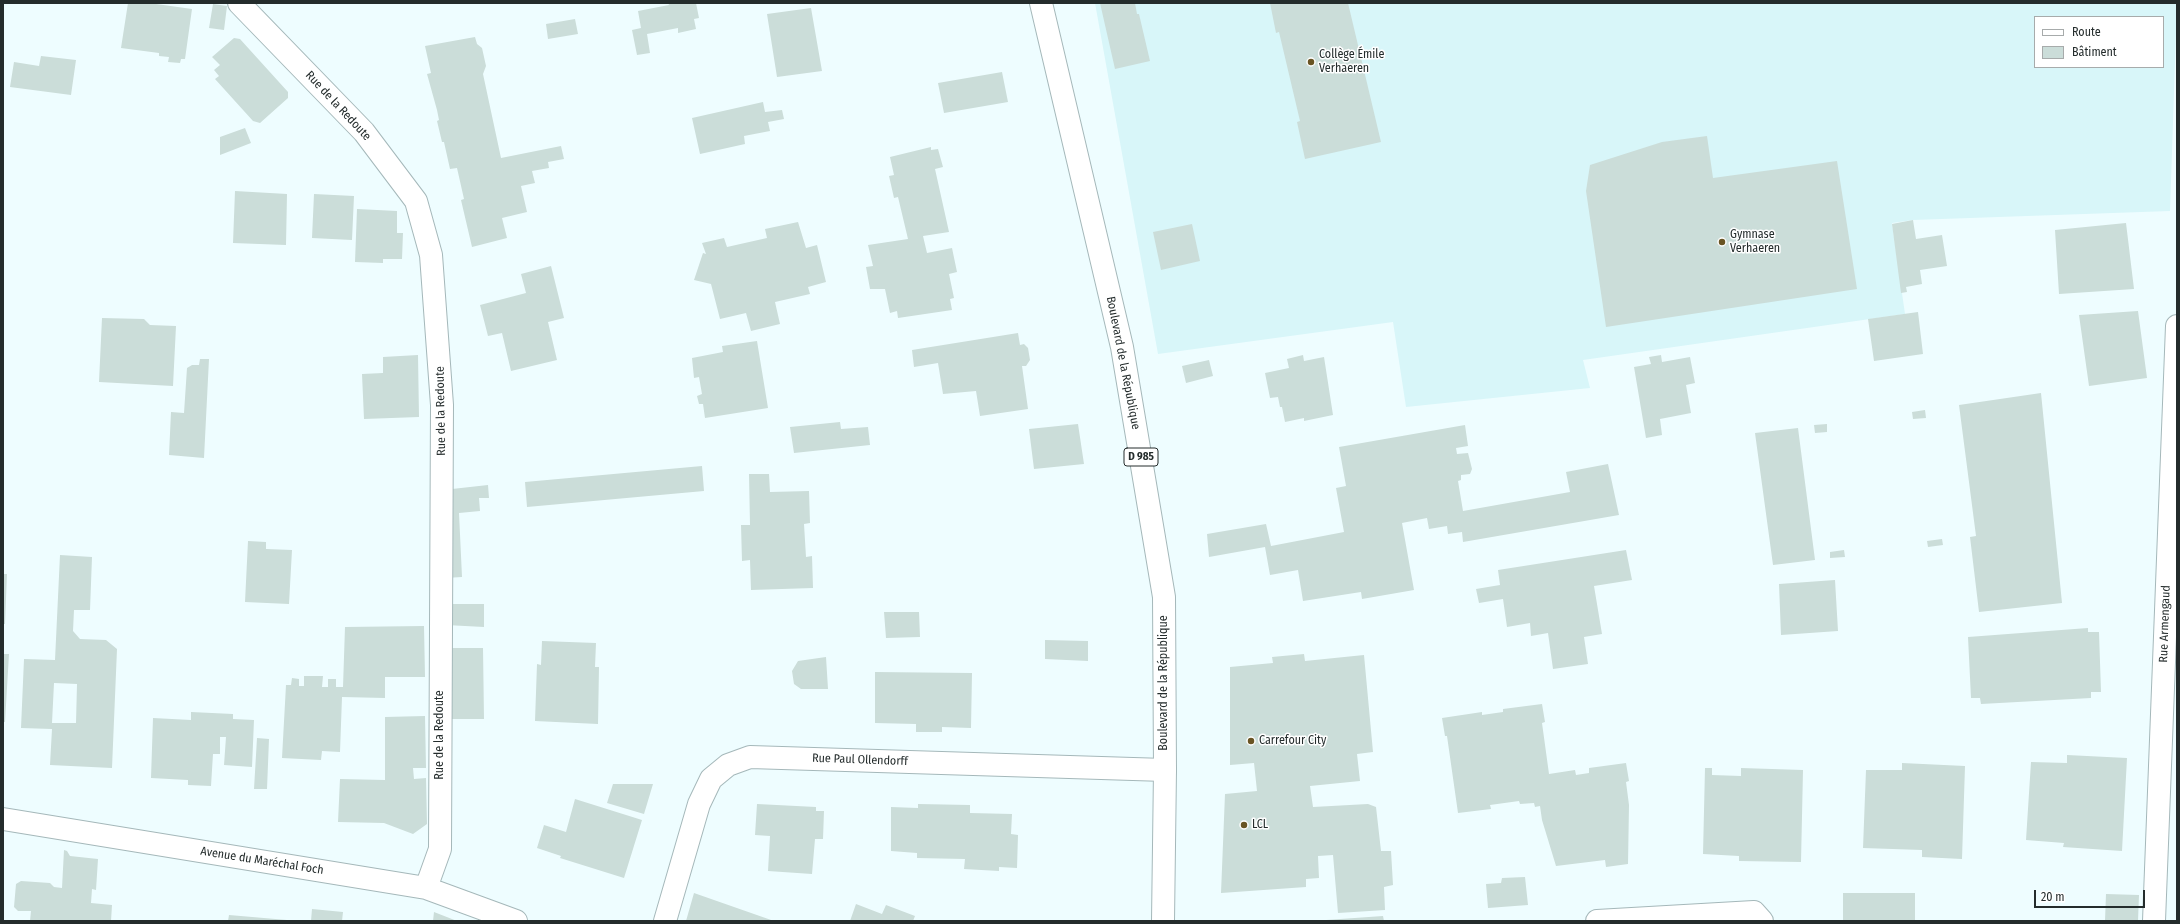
<!DOCTYPE html>
<meta charset="utf-8">
<style>
body{margin:0}
#map{position:relative;width:2180px;height:924px;overflow:hidden;background:#eefdff;font-family:"Fira Sans Condensed",sans-serif}
canvas{display:block}
.frame{position:absolute;inset:0;border:4px solid #242c2c;pointer-events:none}
.legend{position:absolute;left:2034px;top:16px;width:130px;height:52px;box-sizing:border-box;background:#fff;border:1px solid #a7abab;margin:0;padding:5px 7px;list-style:none;font-size:12px;color:#242c2c}
.legend li{display:flex;align-items:center;gap:8px;height:20px}
.legend b{width:20px;border:1px solid #a7abab}
.scale{position:absolute;left:2034px;top:890px;width:111px;height:18px;box-sizing:border-box;border:2px solid #242c2c;border-top:0;padding-left:5px;font-size:12px;line-height:14px;white-space:nowrap;color:#242c2c;-webkit-text-stroke:3px #fff;paint-order:stroke}
</style>
<div id="map">
<canvas width="2180" height="924"></canvas>
<div class="frame"></div>
<ul class="legend">
<li><b style="height:5px;background:#fff"></b>Route</li>
<li><b style="height:11px;background:#cbddd9"></b>Bâtiment</li>
</ul>
<div class="scale">20 m</div>
</div>
<script>
const ctx = document.querySelector('canvas').getContext('2d');
ctx.lineJoin = 'round';
function paint(path, color) {
  ctx.fillStyle = color;
  ctx.fill(path, 'evenodd');
}
function shape(rows) {
  const path = new Path2D();
  for (const r of rows) {
    path.moveTo(r[0], r[1]);
    for (let i = 2; i < r.length; i += 2) path.lineTo(r[i], r[i + 1]);
  }
  return path;
}
function trace(path, color, width, dash) {
  ctx.strokeStyle = color;
  ctx.lineWidth = width;
  ctx.lineCap = dash ? 'butt' : 'round';
  ctx.setLineDash(dash || []);
  ctx.stroke(path);
}
function label(font, color, halo, rows, align = 'center') {
  ctx.font = font + ' "Fira Sans Condensed",sans-serif';
  ctx.lineWidth = 3;
  ctx.setLineDash([]);
  ctx.textBaseline = 'middle';
  ctx.strokeStyle = halo;
  ctx.fillStyle = color;
  for (const [text, x, y, turn = 0] of rows) {
    ctx.save();
    ctx.translate(x, y);
    ctx.rotate((+turn || 0) * Math.PI / 180);
    ctx.textAlign = isNaN(turn) ? turn : align;
    if (halo) ctx.strokeText(text, 0, 0);
    ctx.fillText(text, 0, 0);
    ctx.restore();
  }
}
paint(shape([
 [1095,3,2177,3,2170,211,1913,220,1892,223,1905,314,1583,360,1590,388,1406,407,1393,322,1158,354],
 [2035,17,2163,17,2163,67,2035,67]
]), '#d8f6f9');
paint(shape([
 [128,3,149,3,192,9,185,59,181,59,180,63,168,62,169,57,159,56,159,53,121,48],
 [668,3,696,3,699,18,694,19,696,29,678,33,678,28,647,34,650,53,637,55,632,30,641,28,638,11,669,5],
 [1100,3,1135,3,1137,14,1139,14,1150,61,1115,69],
 [1270,3,1348,3,1381,142,1305,159,1297,122,1300,121,1279,32,1276,33],
 [213,4,227,6,224,30,209,28],
 [811,8,822,71,777,77,767,14],
 [575,19,578,34,548,39,546,24],
 [475,37,477,44,482,48,486,66,483,74,501,158,561,146,564,159,548,162,549,168,532,171,535,183,521,186,527,212,502,218,507,238,472,247,461,200,464,199,457,168,450,169,444,142,442,142,437,121,439,120,437,110,427,74,431,73,425,46],
 [234,38,240,39,288,92,288,98,260,123,253,121,215,79,219,76,214,70,220,65,212,57],
 [41,56,76,60,71,95,10,87,14,62,39,66],
 [1002,72,1008,102,944,113,938,83],
 [763,102,765,112,782,110,784,119,768,122,770,131,744,136,745,144,700,154,692,118],
 [245,128,251,143,220,155,220,137],
 [1707,136,1713,178,1837,161,1857,289,1606,327,1586,191,1590,165,1662,142],
 [931,147,931,150,938,149,943,167,935,169,949,232,923,236,927,253,952,248,957,272,949,274,954,298,950,299,952,310,898,318,897,311,890,313,885,289,870,289,866,267,873,266,868,245,908,239,898,197,894,198,889,176,894,175,890,157],
 [235,191,287,194,286,245,233,243],
 [314,194,354,196,352,240,312,238],
 [357,209,397,211,397,233,403,233,402,259,383,259,383,263,355,262],
 [1913,220,1916,239,1942,235,1947,266,1920,270,1922,284,1906,287,1907,292,1901,293,1892,224],
 [798,222,806,248,817,245,826,282,808,287,810,294,775,302,780,324,751,331,746,313,720,319,711,284,694,280,703,253,706,254,702,243,724,238,727,247,767,238,765,229],
 [2126,223,2134,289,2059,294,2055,230],
 [1192,224,1200,261,1161,270,1153,232],
 [551,266,564,318,548,322,557,360,511,371,502,333,488,336,480,305,526,293,521,274],
 [2138,311,2147,378,2089,386,2079,315],
 [1918,312,1923,354,1874,361,1868,319],
 [102,318,144,319,150,325,176,326,173,386,99,382],
 [1018,333,1020,345,1024,344,1028,348,1030,360,1026,366,1022,366,1028,409,980,416,976,391,943,394,938,363,914,367,912,350],
 [757,341,768,408,705,418,703,404,699,404,697,396,702,394,699,377,694,378,692,358,723,352,722,346],
 [418,355,419,417,364,419,362,374,383,373,383,357],
 [1303,355,1304,361,1324,357,1333,415,1304,421,1304,418,1285,422,1282,407,1280,407,1278,397,1270,398,1265,373,1289,368,1287,359],
 [1661,355,1662,362,1690,357,1695,383,1686,385,1691,413,1660,419,1662,435,1646,438,1634,367,1651,364,1649,357],
 [200,359,209,359,204,458,169,455,171,412,184,413,187,368,192,365,199,365],
 [1209,360,1213,376,1186,383,1182,366],
 [2041,393,2062,603,1979,612,1970,537,1976,536,1959,405],
 [1925,410,1926,418,1913,419,1912,412],
 [840,422,841,429,868,427,870,445,794,453,790,427],
 [1078,424,1084,464,1034,469,1029,429],
 [1827,424,1827,432,1815,433,1814,425],
 [1465,425,1468,446,1456,448,1457,454,1468,453,1472,469,1470,474,1461,475,1461,480,1458,481,1463,511,1570,492,1566,472,1608,464,1619,515,1463,542,1462,532,1448,534,1447,526,1429,529,1427,518,1402,523,1414,590,1362,599,1361,592,1303,601,1298,570,1270,575,1265,547,1209,557,1207,534,1266,524,1271,546,1344,532,1336,488,1346,486,1339,447],
 [1798,428,1815,560,1773,565,1755,433],
 [702,466,704,491,527,507,525,482],
 [749,474,769,474,770,492,809,491,810,523,804,524,806,557,812,556,813,588,751,590,750,560,742,561,741,525,750,525],
 [488,485,489,498,479,498,480,511,459,513,462,577,445,578,443,490],
 [1942,539,1943,545,1928,547,1927,541],
 [248,541,266,542,266,549,292,550,289,604,245,602],
 [1626,550,1632,580,1594,586,1602,634,1584,637,1588,664,1553,669,1548,633,1531,636,1530,623,1507,627,1503,599,1479,603,1476,589,1500,585,1498,570],
 [1844,550,1845,557,1830,558,1830,552],
 [60,555,92,557,90,610,74,610,73,631,80,639,106,640,117,649,112,768,50,765,52,729,21,728,24,659,55,660],
 [54,683,77,684,76,723,52,723],
 [3,574,7,574,5,624,3,624],
 [1835,580,1838,631,1781,635,1779,584],
 [445,604,484,604,484,627,446,625],
 [884,612,919,612,920,637,886,638],
 [424,626,425,677,385,677,385,698,342,697,340,752,322,751,321,760,282,758,286,685,291,685,292,678,299,679,299,686,304,686,304,676,323,676,322,687,328,687,328,679,336,679,336,687,343,687,345,627],
 [2088,628,2088,632,2099,632,2101,692,2091,692,2091,698,1981,704,1980,698,1971,698,1968,637],
 [1045,640,1088,641,1088,661,1045,659],
 [542,641,596,643,595,667,599,667,598,724,535,721,537,664,541,665],
 [446,648,483,648,484,719,447,719],
 [3,654,9,654,5,722,3,722],
 [1304,654,1305,661,1364,655,1373,752,1357,754,1360,781,1310,786,1313,807,1368,804,1376,807,1381,851,1391,851,1393,885,1384,887,1385,910,1338,913,1333,855,1318,856,1319,878,1306,879,1306,887,1221,893,1225,794,1257,791,1254,763,1230,765,1230,667,1273,663,1272,657],
 [826,657,828,689,801,689,794,684,792,671,798,661],
 [875,672,972,673,971,728,942,727,942,732,916,732,916,724,875,723],
 [1542,704,1545,722,1542,723,1549,774,1575,770,1576,775,1589,773,1589,768,1626,763,1629,781,1626,782,1629,805,1628,864,1606,867,1605,860,1556,866,1542,820,1540,806,1535,807,1534,803,1520,804,1519,801,1490,805,1491,809,1458,813,1447,736,1445,736,1442,718,1482,712,1482,715,1503,712,1503,709],
 [191,712,233,714,233,719,254,720,252,767,224,765,226,737,220,737,220,754,213,754,211,786,188,785,188,780,151,778,153,718,191,720],
 [425,716,426,768,413,768,414,779,426,778,427,824,413,834,384,823,338,822,340,779,385,780,385,717],
 [257,738,269,739,267,789,254,789],
 [2067,755,2127,758,2122,851,2063,847,2064,843,2026,840,2031,762,2067,763],
 [1902,763,1965,766,1962,859,1922,857,1922,850,1863,848,1866,770,1902,770],
 [1705,768,1712,768,1712,775,1741,776,1741,768,1803,770,1801,862,1739,861,1739,856,1703,854],
 [613,784,653,784,644,814,607,803],
 [575,799,642,820,624,878,560,858,561,856,537,848,544,825,566,832],
 [757,804,816,807,816,811,824,811,823,839,815,839,812,874,768,871,770,836,755,835],
 [918,804,970,805,970,813,1012,814,1011,834,1018,835,1017,868,999,867,999,871,964,869,965,859,917,858,917,853,891,851,891,807,918,808],
 [64,850,67,851,70,856,98,859,96,890,92,889,91,903,112,905,111,921,30,921,31,911,18,911,14,907,16,884,21,881,50,883,54,887,62,888],
 [1525,877,1528,905,1488,908,1486,884,1501,883,1502,878],
 [694,893,774,921,686,921],
 [1843,893,1915,893,1915,921,1843,921],
 [2106,894,2139,895,2138,921,2105,921],
 [856,904,882,914,886,905,915,916,913,921,850,921],
 [312,909,343,912,342,921,311,921],
 [434,912,457,921,433,921],
 [229,915,287,920,287,921,228,921],
 [1383,916,1384,921,1326,921,1326,920]
]), '#cbddd9');
const lane = shape([
 [1597,921,1754,912,1762,921]
]);
const street = shape([
 [239,3,364,132,416,201,431,255,442,405,440,849,426,888],
 [3,819,426,888,516,921],
 [665,921,699,804,711,779,728,765,750,757,1165,770],
 [2154,921,2177,326]
]);
const primary = shape([
 [1041,3,1122,347,1164,597,1165,770,1163,921]
]);
trace(lane, '#a5b8ba', 24);
trace(street, '#a5b8ba', 24);
trace(primary, '#a5b8ba', 24);
trace(lane, '#fff', 22);
trace(street, '#fff', 22);
trace(primary, '#fff', 22);
for (const [x, y, r, color] of [
 [1311,62,4,"#695423"],
 [1722,242,4,"#695423"],
 [1251,741,4,"#695423"],
 [1244,825,4,"#695423"]
]) {
  const dot = new Path2D();
  dot.arc(x, y, r, 0, 2 * Math.PI);
  ctx.fillStyle = color;
  ctx.fill(dot);
  trace(dot, '#fff', 1.5);
}
for (const [x, y, w] of [
 [1141,457,34]
]) {
  const box = new Path2D();
  box.roundRect(x - w / 2, y - 9, w, 18, 3);
  ctx.fillStyle = '#fff';
  ctx.fill(box);
  trace(box, '#242c2c', 1);
}
label('bold 11px', '#242c2c', null, [
 ["D 985",1141,457]
]);
label('12px', '#242c2c', '#fff', [
 ["Collège Émile",1319,55],
 ["Verhaeren",1319,69],
 ["Gymnase",1730,235],
 ["Verhaeren",1730,249],
 ["Carrefour City",1259,741],
 ["LCL",1252,825]
], 'left');
label('12px', '#242c2c', '#fff', [
 ["Rue de la Redoute",338,106,47],
 ["Boulevard de la République",1123,363,79],
 ["Rue de la Redoute",441,411,-91],
 ["Rue Armengaud",2165,624,-88],
 ["Boulevard de la République",1164,683,-90],
 ["Rue de la Redoute",440,735,-90],
 ["Rue Paul Ollendorff",860,760,2],
 ["Avenue du Maréchal Foch",262,861,9]
]);
</script>
